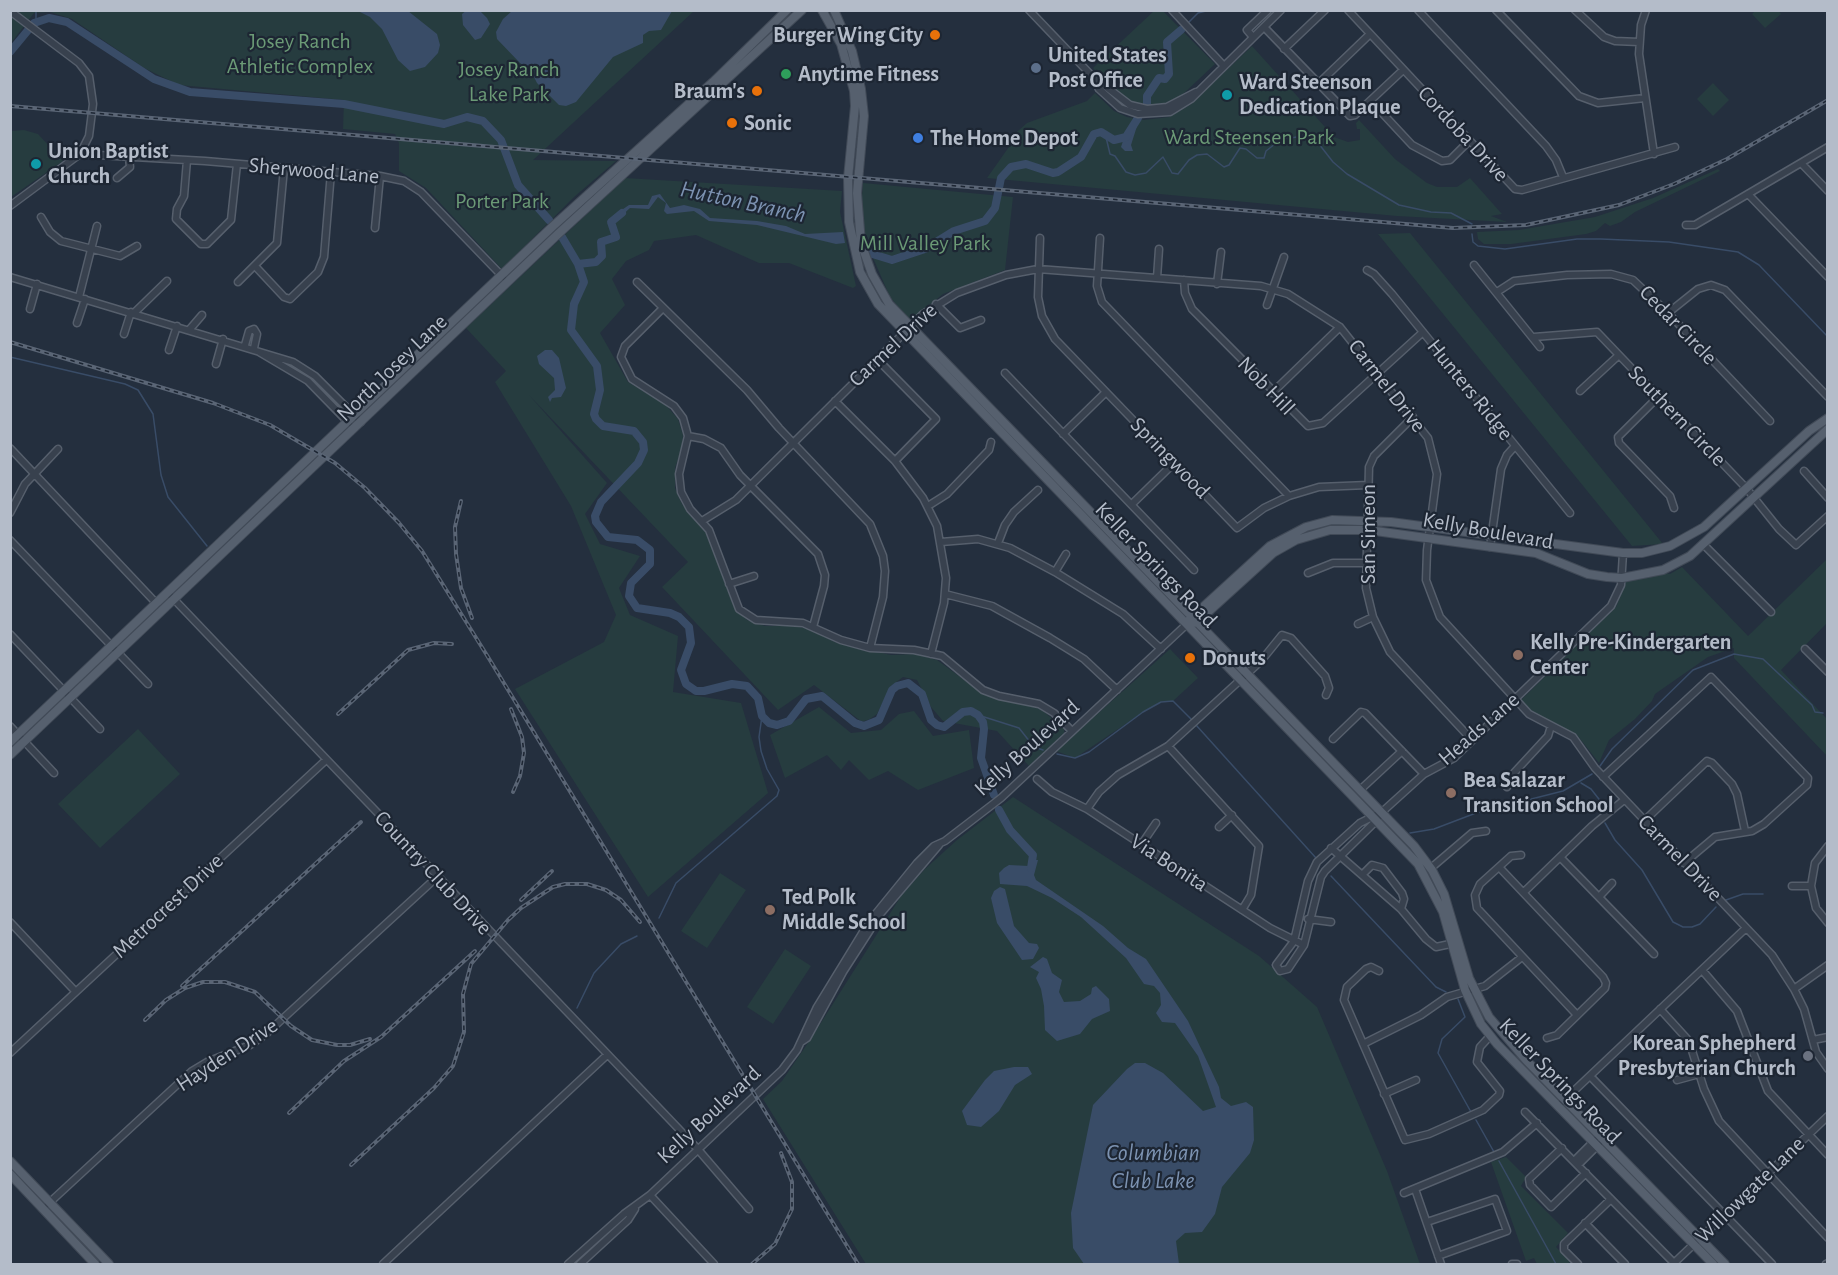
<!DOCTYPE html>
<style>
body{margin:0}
#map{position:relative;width:1838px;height:1275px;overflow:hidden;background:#242f3e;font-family:"Alegreya Sans",sans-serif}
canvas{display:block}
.frame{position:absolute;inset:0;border:12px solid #b4bcc9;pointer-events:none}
</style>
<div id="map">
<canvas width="1838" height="1275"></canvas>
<div class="frame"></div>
</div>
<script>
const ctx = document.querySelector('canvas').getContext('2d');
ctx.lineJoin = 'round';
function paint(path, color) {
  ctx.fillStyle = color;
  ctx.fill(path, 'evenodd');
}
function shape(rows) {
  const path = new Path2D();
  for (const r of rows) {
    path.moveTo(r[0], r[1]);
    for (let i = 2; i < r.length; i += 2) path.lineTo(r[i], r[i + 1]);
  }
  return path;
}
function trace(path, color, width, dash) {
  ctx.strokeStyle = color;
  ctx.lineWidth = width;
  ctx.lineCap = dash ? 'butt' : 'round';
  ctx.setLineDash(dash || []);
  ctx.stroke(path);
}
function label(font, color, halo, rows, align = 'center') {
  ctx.font = font + ' "Alegreya Sans",sans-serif';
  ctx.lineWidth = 4.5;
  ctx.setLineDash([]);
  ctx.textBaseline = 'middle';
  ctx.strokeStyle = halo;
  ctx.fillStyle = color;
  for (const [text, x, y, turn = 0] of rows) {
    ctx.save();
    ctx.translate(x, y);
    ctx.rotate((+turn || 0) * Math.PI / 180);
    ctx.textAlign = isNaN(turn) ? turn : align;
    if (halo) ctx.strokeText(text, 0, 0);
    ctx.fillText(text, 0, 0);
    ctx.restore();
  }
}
paint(shape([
 [11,10,694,11,533,160,616,161,574,197,502,269,426,188,399,171,399,143,395,134,343,129,344,100,179,85,144,68,72,19,50,12,34,13,11,43],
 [1155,10,1163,11,1215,64,1181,96,1165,103,1148,105,1132,102,1116,93,1093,68],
 [1778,10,1781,14,1765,28,1752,14,1755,11],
 [1252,46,1334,137,1348,142,1360,140,1360,129,1357,129,1356,123,1359,120,1395,159,1427,183,1437,187,1457,187,1470,178,1502,214,1491,216,1507,222,1397,216,987,178,1011,144,1011,137,1027,123,1087,101,1095,93,1114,111,1127,117,1144,120,1169,117,1190,105],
 [1713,83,1729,100,1713,116,1697,99],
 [24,130,38,134,63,161,11,197,11,131],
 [1718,169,1720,171,1635,212,1621,222,1610,226,1605,223,1596,231,1586,234,1511,244,1484,244,1478,239,1477,232,1519,230,1595,217,1653,198],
 [625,178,842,191,840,212,856,286,853,288,789,263,759,263,696,235,654,241,649,250,626,261,612,279,625,305,600,333,628,382,665,404,678,419,683,435,682,448,675,468,675,488,682,504,706,533,734,607,747,620,765,626,792,626,809,629,835,642,891,655,915,654,937,660,985,695,1041,709,1064,729,1064,733,1029,766,997,731,943,721,931,707,917,680,903,677,891,686,877,714,870,719,862,722,814,685,778,710,662,587,688,562,529,395,607,483,585,514,600,544,640,556,619,588,630,615,678,636,673,692,741,703,768,793,648,897,515,689,604,642,616,615,571,506,495,382,506,371,466,328],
 [863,183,1013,197,1005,270,943,294,910,321,890,297,864,237,861,207],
 [1410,233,1427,254,1663,544,1632,546,1378,234],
 [1827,559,1827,623,1781,670,1827,719,1827,756,1734,658,1734,648,1708,657,1655,694,1652,701,1635,719,1609,740,1599,763,1577,735,1531,711,1521,700,1616,607,1627,580,1662,572,1670,574,1682,567,1748,636],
 [1170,649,1198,678,1173,701,1161,702,1139,715,1075,758,1056,751],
 [819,707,851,733,881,730,899,714,914,711,933,736,969,730,974,768,918,790,888,771,869,780,849,760,841,770,827,755,785,778,770,735],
 [138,729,180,774,100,848,58,804],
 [1013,797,1259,956,1317,1007,1387,1171,1420,1264,866,1264,763,1099,782,1081,812,1037,901,896,925,869,957,840],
 [720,873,746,890,707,948,681,931],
 [785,949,811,966,773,1024,747,1007],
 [1506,1157,1526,1177,1521,1186,1568,1233,1556,1247,1570,1261,1568,1264,1537,1264,1534,1258,1526,1261,1491,1162]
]), '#263c3f');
paint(shape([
 [467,10,480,11,487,18,490,24,481,38,475,40,463,25,462,14],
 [358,11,408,11,437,34,440,45,438,53,425,67,410,71,398,60,382,29,370,17],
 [512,11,672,11,661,30,649,31,643,35,643,43,613,57,576,102,566,106,559,105,537,83,531,71,520,63,497,39,496,32,503,19],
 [1134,124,1137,126,1131,145,1133,151,1125,151,1121,147,1123,141,1116,138,1127,135],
 [660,194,670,208,684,205,700,209,710,218,757,221,786,226,805,234,843,232,845,243,836,244,757,225,709,221,694,211,667,214,664,211,666,203,658,197,649,209,630,208,617,220,613,216,629,205,648,205,652,196],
 [545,350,552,350,559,358,566,388,561,397,552,398,550,402,548,397,555,390,554,378,539,364,537,356],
 [1031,860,1038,860,1034,875,1036,880,1103,926,1128,948,1146,959,1188,1021,1219,1087,1221,1098,1231,1106,1246,1102,1253,1107,1254,1140,1250,1153,1222,1187,1215,1214,1202,1232,1185,1233,1176,1241,1179,1264,1084,1264,1073,1248,1071,1213,1093,1105,1127,1069,1135,1063,1145,1063,1163,1073,1203,1111,1216,1107,1198,1056,1175,1023,1162,1022,1156,1013,1161,1005,1160,993,1154,986,1144,984,1126,958,1081,917,1052,898,1027,886,1000,884,999,873,1004,868,1009,865,1029,866],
 [1000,887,1005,889,1014,926,1029,943,1037,944,1039,948,1033,959,1022,960,997,923,991,898,994,891],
 [1043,957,1047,959,1052,973,1062,980,1059,992,1064,1002,1080,1001,1091,994,1092,988,1096,986,1109,999,1110,1011,1092,1019,1080,1034,1057,1041,1045,1030,1044,1006,1041,989,1036,978,1039,972,1030,967],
 [1014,1067,1028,1067,1032,1074,1015,1085,999,1111,981,1127,967,1125,962,1111,985,1080,994,1071]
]), '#394c67');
trace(shape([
 [36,22,36,10],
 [1189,22,1198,13,1210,10],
 [1105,133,1110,154,1115,156,1126,172,1135,175,1146,173,1163,157,1172,173,1178,174,1189,160,1197,155,1207,154,1224,167,1229,165,1240,148,1246,149,1257,158,1264,158,1266,151,1280,140,1302,136,1315,139,1333,162,1347,174,1399,205,1431,212,1451,213,1472,224],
 [1472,234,1473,242,1478,246,1505,249,1577,239,1601,239,1669,242,1738,252,1759,265,1828,337],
 [10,357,125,384,138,390,153,414,161,475,168,497,207,546],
 [978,715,1019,728,1034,747,1043,750],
 [1196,725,1316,858],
 [1057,754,1075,758,1089,752,1143,712,1161,702,1173,701,1191,719],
 [1600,766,1612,749,1693,670,1734,654,1763,659,1812,705,1815,712,1823,713],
 [1581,783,1591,789,1602,803,1603,811],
 [1605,823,1615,840,1642,870,1673,922,1683,927,1692,927,1700,924,1716,907],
 [1410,833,1434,829,1476,813,1563,791,1592,774],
 [1331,876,1436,987,1446,992],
 [1726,900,1743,894,1763,894],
 [659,918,676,883,777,796,779,790,767,769,761,751,759,737,762,716],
 [1458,999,1465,1017,1442,1039,1438,1053,1471,1112],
 [577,1008,594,973,621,944,637,936],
 [1476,1120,1494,1152],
 [1499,1161,1556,1264]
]), '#394c67', 1.5);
trace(shape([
 [10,52,34,23,49,18,67,22,154,79,190,92,344,104,444,124,467,117,483,121,501,140,518,185,549,220],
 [1147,104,1147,96,1159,78,1165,79,1169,74,1167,42,1181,30],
 [562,237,578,264,596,262,602,256,601,242,616,237,611,222,622,213],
 [869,253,892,260,925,249,954,231,985,221,995,208,1001,178,1011,167,1026,164,1053,173,1058,172,1081,157,1094,134,1101,132,1114,140,1126,137,1138,118],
 [578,264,584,282,574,304,571,330,597,366,600,390,594,414,596,419,603,426,634,431,643,442,644,450,638,463,601,502,595,516,596,522,608,537,637,540,650,550,650,564,631,583,629,596,637,608,670,613,679,617,689,627,691,643,681,670,686,684,696,691,704,691,732,684,747,686,758,698,762,716,769,723,777,725,789,721,806,699,822,696,855,723,864,726,879,720,892,690,897,686,908,683,922,694,931,720,937,725,944,727,963,712,971,711,978,715,983,722,984,729,981,758,994,795],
 [999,810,1010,830,1033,855,1031,868]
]), '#394c67', 8);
const minor = shape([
 [1029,10,1092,76,1130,105,1147,109,1167,107,1196,92],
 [1172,10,1223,65],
 [1348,10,1515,189,1522,190,1675,147],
 [1418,10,1546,146,1556,160,1563,177],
 [1496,10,1579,96,1598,103,1645,98],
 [1575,10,1604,37,1615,41,1639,42],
 [1646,10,1641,25,1639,54,1654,154],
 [10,11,79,63,89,76,93,104,89,136,80,154,10,206],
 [1264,27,1350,116,1355,115,1403,70],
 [1253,37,1247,30,1268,10],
 [1284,49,1325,10],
 [1092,76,1099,89,1120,108,1138,114,1170,112,1191,99,1281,10],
 [1318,84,1370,34],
 [1371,101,1412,145,1442,161,1450,160,1469,141],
 [80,154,205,161,380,176,404,181,421,192,503,277],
 [187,160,184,196,177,209,176,219,201,244,207,244,231,220,237,164],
 [1801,163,1828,191],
 [117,178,130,167,129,158],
 [1748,194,1828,277],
 [41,217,50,232,61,241,120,256,137,246],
 [1686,225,1695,225,1828,147],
 [375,228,380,176],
 [1040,238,1038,297,1042,316,1055,339,1237,528,1264,508,1289,496,1319,487,1368,485],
 [1100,238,1097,286,1102,302,1289,496],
 [1474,265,1540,347],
 [255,266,284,297,290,299,318,272,324,257,331,172],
 [1367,270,1374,274,1392,294,1570,513],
 [10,277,293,362,315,376,361,422],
 [1157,278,1159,249],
 [1184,280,1185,293,1192,309,1308,426,1323,423,1423,332],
 [238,282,277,243,284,168],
 [637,282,747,390,779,428,870,524,883,556,885,571,883,597,870,648],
 [1217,284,1221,252],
 [1497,292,1514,281,1567,275,1611,274,1633,280,1668,313,1770,421],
 [79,297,97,226],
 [936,304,960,328,981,320],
 [1267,305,1284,257],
 [663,308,625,346,621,357,632,379,674,406,683,418,688,436,679,474,681,492,690,509,709,530,739,609,756,620,803,623,841,640,870,648,914,650,942,656,983,690,999,696,1039,704,1054,713,1072,731],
 [30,309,37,284],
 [134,313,167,281],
 [1668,313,1698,289,1711,285,1725,290,1828,397],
 [77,323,85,299],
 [190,329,202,315],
 [124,334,131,312],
 [1534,337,1597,332,1747,489,1779,529,1796,545,1828,516],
 [245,345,249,331,254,329,257,334,254,348],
 [169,350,177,326],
 [259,352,308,381,349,423],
 [877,359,936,419,895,461],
 [216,364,223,339],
 [1005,373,1194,570],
 [1580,391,1619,355],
 [1272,393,1340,327],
 [1658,397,1618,437,1619,443,1670,496,1674,508],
 [835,401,895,461,923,498,937,526,946,578,944,603,931,654],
 [1413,417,1374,456,1369,467,1366,588,1373,617,1390,652,1472,740],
 [1063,434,1106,392],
 [688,436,704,439,721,448,740,475,818,554,825,575,824,586,813,627],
 [10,448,157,604],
 [1804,471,1828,498],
 [1132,504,1174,463],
 [928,506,947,494,989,450,991,442],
 [10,513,25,484,58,449],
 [702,521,736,500,923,314,957,293,1006,275,1038,269,1261,286,1288,294,1340,327,1428,438,1437,474,1427,550,1426,580,1440,617,1529,714,1573,737,1595,768,1772,955,1794,989,1804,1009,1816,1052,1828,1069],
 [10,540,148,684],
 [941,542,978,539,1010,548,1055,572,1123,614,1161,649],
 [998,543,1005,525,1014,512,1038,490],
 [1703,544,1771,612],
 [1490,547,1501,469,1507,455,1515,446],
 [1055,572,1066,554],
 [1308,573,1333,563,1366,563],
 [729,584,754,576],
 [169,594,695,1146,749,1209],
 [945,594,992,606,1050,638,1084,659,1117,690],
 [1358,624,1373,617],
 [10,634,100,729],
 [1805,649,1828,672],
 [10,726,54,773],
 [1333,739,1361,712,1365,713,1424,774],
 [1168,746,1259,846,1251,895,1242,910],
 [1603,777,1711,677,1808,778,1807,785,1764,824,1752,831,1715,837,1684,863],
 [1037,779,1052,792,1087,809,1270,928,1304,945],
 [1507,787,1512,775,1548,736,1551,726],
 [1360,790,1402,751],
 [1087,809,1099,792,1118,775,1168,746,1261,661,1282,635,1291,638,1325,676,1329,688,1326,695],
 [1382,812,1360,823,1317,862,1308,881,1294,941,1276,965,1280,971,1288,969,1304,945,1321,877,1325,871,1377,820,1382,812,1424,774,1454,758,1611,606,1621,585,1623,553],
 [1644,821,1707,761,1712,763,1732,784,1737,794,1745,831],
 [1219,827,1232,815],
 [1141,845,1156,823],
 [1828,846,1815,863,1811,886,1816,908,1828,923],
 [1331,848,1401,909,1426,939,1436,947,1450,944],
 [1521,855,1511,856,1480,884,1475,895,1477,908,1577,1015],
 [1560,857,1654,954],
 [1499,867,1603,977,1606,983,1605,988,1557,1035,1547,1038],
 [1431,868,1472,833,1486,831],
 [1362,875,1372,865,1383,868,1402,893,1404,899,1401,909],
 [1792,886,1811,886],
 [1524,892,1592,826,1624,800],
 [1599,897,1612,883],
 [1308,919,1331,922],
 [10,922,75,991],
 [1702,970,1737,1011,1768,1091,1828,1155],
 [1379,971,1371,967,1366,969,1347,987,1344,1000,1405,1140,1429,1134,1483,1110,1499,1095,1500,1091,1477,1062,1480,1047,1490,1036],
 [1794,989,1828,965],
 [1660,1009,1689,1041,1704,1089,1719,1121,1828,1238],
 [1813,1040,1828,1037],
 [801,1042,807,1038,843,972,881,913,939,845],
 [1363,1044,1421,1015,1447,997,1485,986,1522,957],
 [10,1053,326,760],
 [1590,1076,1772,1264],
 [1677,1080,1699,1074],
 [1384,1094,1416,1080],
 [1558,1106,1746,928],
 [1525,1112,1674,1263],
 [1562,1148,1529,1179,1530,1185,1551,1207,1586,1173],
 [1574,1161,1595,1140],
 [1578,1165,1599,1144],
 [1415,1189,1441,1264],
 [1404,1193,1503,1152,1537,1123],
 [650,1195,714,1264],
 [48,1204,192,1071,207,1062,250,1045,266,1034,437,877],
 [1427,1222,1495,1199,1507,1231,1438,1256],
 [1585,1223,1625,1264],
 [383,1264,607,1055],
 [568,1264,624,1214,650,1195,782,1070,797,1050,817,1007,869,922,917,863,934,846,945,841,1001,798,1188,623],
 [580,1264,628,1220,635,1209],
 [1512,1264,1517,1264],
 [1578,1264,1564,1250,1564,1244,1611,1199],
 [1673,1264,1828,1116],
 [1826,1264,1828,1263]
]);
const major = shape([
 [822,10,841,44,854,91,855,106,848,178,849,222,860,272,878,304,1418,864,1443,912,1465,990,1481,1024,1497,1044,1713,1264],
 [834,10,852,51,861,89,864,116,857,193,861,243,872,274,889,304,1414,846,1432,870,1444,894,1469,978,1489,1017,1526,1060,1725,1264],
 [1190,619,1270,546,1306,527,1332,520,1391,522,1623,553,1642,553,1670,546,1704,527,1809,431,1828,418],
 [1193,623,1197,622,1273,553,1296,540,1330,530,1368,530,1536,553,1588,574,1607,577,1622,578,1663,570,1690,556,1828,429],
 [10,742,552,227,713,82,787,10],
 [10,755,557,235,802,10],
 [10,1161,109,1264],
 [10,1174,95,1264]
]);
trace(minor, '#565f6c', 9);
trace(major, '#414a57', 10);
trace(minor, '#38414e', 6);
trace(major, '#56606e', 8);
const rail = shape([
 [10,106,1453,228,1526,225,1619,205,1674,184,1727,159,1828,100],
 [10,342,213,403,270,425,335,463,365,488,399,523,422,551,488,657,858,1264],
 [461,501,455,527,456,554,461,588,472,618],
 [511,709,522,737,524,753,520,776,513,792],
 [338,714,408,650,434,643,452,644],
 [521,900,552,871],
 [182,986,361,822],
 [145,1020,166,1000,185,988,203,982,225,982,255,992,291,1026,312,1040,337,1045,350,1045,370,1039],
 [289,1113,344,1061,381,1037,475,951],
 [351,1165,434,1088,453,1066,464,1032,463,994,471,964,508,920,521,908,553,887,565,884,587,884,606,890,621,900,640,922],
 [752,1264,775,1244,792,1209,792,1182,781,1153]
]);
trace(rail, '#5a6575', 4);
trace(rail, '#1d2633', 1.5, [4.5]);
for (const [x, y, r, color] of [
 [935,35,6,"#e8710a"],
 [1036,68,6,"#5c6f8a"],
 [786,74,6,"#2e9e5b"],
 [757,91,6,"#e8710a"],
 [1227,95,6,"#0f9aa8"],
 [732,123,6,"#e8710a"],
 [918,138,6,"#3f7fe0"],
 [36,164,6,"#0f9aa8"],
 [1518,655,6,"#8d6e63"],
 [1190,658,6,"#e8710a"],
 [1451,793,6,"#8d6e63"],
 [770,910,6,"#8d6e63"],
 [1808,1056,6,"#6b7280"]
]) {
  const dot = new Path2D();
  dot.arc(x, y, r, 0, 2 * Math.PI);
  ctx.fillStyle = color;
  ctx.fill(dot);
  trace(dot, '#1d2633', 2);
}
label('bold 22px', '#b4bcc9', '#1d2633', [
 ["Burger Wing City",923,35,"right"],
 ["United States",1048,55],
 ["Post Office",1048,80],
 ["Anytime Fitness",798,74],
 ["Ward Steenson",1239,82],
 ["Dedication Plaque",1239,107],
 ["Braum's",745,91,"right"],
 ["Sonic",744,123],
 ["The Home Depot",930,138],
 ["Union Baptist",48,151],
 ["Church",48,176],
 ["Kelly Pre-Kindergarten",1530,642],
 ["Center",1530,667],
 ["Donuts",1202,658],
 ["Bea Salazar",1463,780],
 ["Transition School",1463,805],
 ["Ted Polk",782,897],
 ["Middle School",782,922],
 ["Korean Sphepherd",1796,1043,"right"],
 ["Presbyterian Church",1796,1068,"right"]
], 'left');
label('22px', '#6b9a76', '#1d2633', [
 ["Josey Ranch",300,41],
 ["Athletic Complex",300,66],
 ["Josey Ranch",509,69],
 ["Lake Park",509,94],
 ["Ward Steensen Park",1249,137],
 ["Porter Park",502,201],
 ["Mill Valley Park",925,243]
]);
label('22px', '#b4bcc9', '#1d2633', [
 ["Cordoba Drive",1463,134,47],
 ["Sherwood Lane",314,171,5],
 ["Cedar Circle",1678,325,46],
 ["Carmel Drive",893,345,-43],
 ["North Josey Lane",392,368,-44],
 ["Nob Hill",1266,386,46],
 ["Carmel Drive",1387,386,52],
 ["Hunters Ridge",1470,390,51],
 ["Southern Circle",1677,416,46],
 ["Springwood",1170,458,46],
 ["Kelly Boulevard",1488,531,10],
 ["San Simeon",1368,534,-90],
 ["Keller Springs Road",1156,565,46],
 ["Heads Lane",1479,729,-41],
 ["Kelly Boulevard",1027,748,-42],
 ["Carmel Drive",1680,858,46],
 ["Via Bonita",1169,863,33],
 ["Country Club Drive",433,873,47],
 ["Metrocrest Drive",168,906,-43],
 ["Hayden Drive",227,1055,-33],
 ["Keller Springs Road",1560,1081,46],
 ["Kelly Boulevard",709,1115,-43],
 ["Willowgate Lane",1750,1190,-44]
]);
label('italic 24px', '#7c92b1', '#1d2633', [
 ["Hutton Branch",743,202,12],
 ["Columbian",1153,1153],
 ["Club Lake",1153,1181]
]);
</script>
